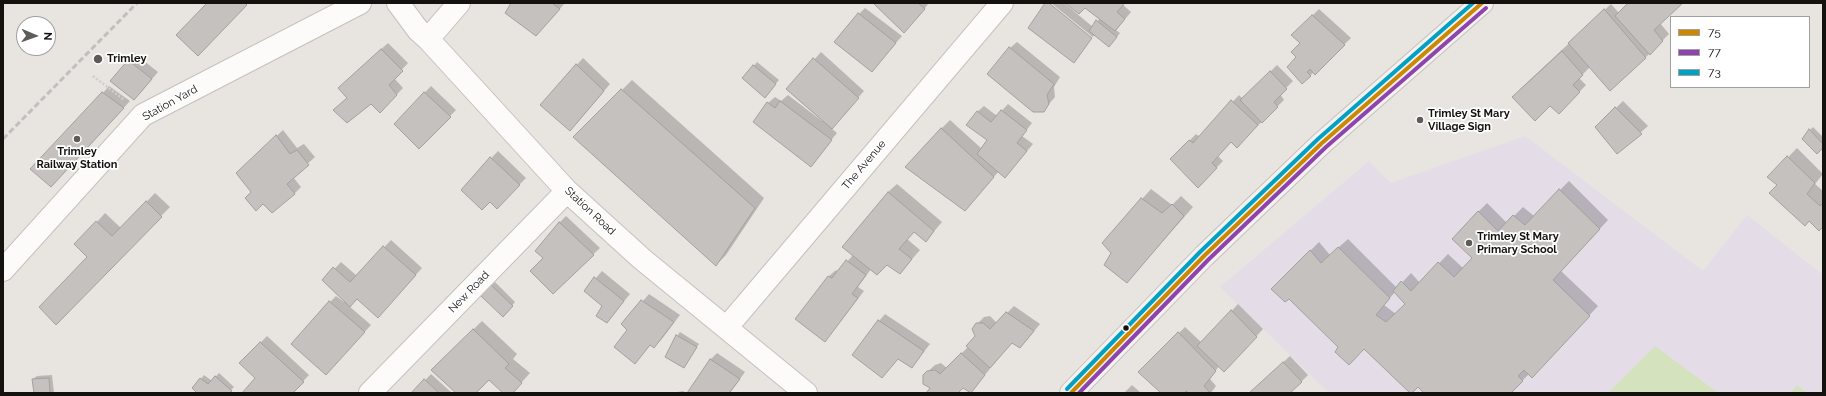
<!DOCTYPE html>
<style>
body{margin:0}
#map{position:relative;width:1826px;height:396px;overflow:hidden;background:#e8e4e0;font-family:Raleway,sans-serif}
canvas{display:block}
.frame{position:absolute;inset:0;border:4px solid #14120f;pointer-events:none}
.legend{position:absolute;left:1670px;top:16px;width:140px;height:72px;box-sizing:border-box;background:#fff;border:1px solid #a1a09f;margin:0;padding:5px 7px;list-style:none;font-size:12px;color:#14120f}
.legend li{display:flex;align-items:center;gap:8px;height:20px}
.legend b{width:20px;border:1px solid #a1a09f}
.north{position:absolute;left:16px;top:16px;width:40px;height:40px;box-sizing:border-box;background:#fff;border:1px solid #a1a09f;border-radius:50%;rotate:92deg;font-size:11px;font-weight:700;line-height:16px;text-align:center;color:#14120f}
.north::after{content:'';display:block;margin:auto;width:14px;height:18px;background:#5e5c58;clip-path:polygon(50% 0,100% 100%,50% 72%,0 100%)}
</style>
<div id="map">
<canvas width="1826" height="396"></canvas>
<div class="frame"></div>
<ul class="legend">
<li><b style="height:5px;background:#ca8803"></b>75</li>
<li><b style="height:5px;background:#8e44ad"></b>77</li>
<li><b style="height:5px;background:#01a1c4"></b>73</li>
</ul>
<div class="north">N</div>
</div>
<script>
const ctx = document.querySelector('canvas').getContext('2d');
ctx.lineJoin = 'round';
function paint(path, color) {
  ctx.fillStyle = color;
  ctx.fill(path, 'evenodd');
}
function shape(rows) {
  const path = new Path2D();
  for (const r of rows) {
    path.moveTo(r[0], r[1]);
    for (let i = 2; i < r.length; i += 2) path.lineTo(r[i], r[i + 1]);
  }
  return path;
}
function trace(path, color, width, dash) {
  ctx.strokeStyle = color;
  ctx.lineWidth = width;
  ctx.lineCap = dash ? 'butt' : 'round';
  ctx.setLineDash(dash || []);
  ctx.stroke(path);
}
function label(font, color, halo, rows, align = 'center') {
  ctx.font = font + ' Raleway,sans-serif';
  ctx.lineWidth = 3.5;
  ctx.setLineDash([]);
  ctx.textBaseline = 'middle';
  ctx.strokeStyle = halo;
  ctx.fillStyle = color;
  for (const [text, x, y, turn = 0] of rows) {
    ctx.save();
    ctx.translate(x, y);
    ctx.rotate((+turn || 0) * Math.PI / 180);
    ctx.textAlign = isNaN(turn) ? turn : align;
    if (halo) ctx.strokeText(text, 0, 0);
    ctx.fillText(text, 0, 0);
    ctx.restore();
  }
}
paint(shape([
 [1525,136,1703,271,1747,215,1823,275,1823,393,1329,393,1220,287,1369,161,1391,183]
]), '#e4dde7');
paint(shape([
 [1655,346,1718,393,1608,393],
 [1797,385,1807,393,1791,393]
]), '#d4e2bd');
paint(shape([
 [512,3,565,3,543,28],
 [874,3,929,3,911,25],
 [1051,3,1064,3,1093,27,1100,18,1085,7,1067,3,1124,3,1123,5,1131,12,1116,30,1120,33,1113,42,1095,34,1093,37],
 [1629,3,1682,3,1660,23,1669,34,1645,58,1590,67,1579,78,1586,85,1559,113,1550,104,1519,90,1611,4,1619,13],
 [865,8,902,36,872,71,859,14],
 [1319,9,1351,38,1315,73,1314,72,1302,83,1301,43,1293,35],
 [1017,42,1060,77,1054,87,1055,97,1043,111,1010,48],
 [388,43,408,63,394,78,403,88,380,112,371,102,334,110,348,97,346,81],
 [821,52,864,91,831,128,837,133,811,165,768,103,775,97,781,101,788,95,822,121,823,120,788,89],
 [135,54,158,72,141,92,112,81],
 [583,58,610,84,577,123,541,105],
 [757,62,779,80,768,93,744,78],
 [1277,65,1293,81,1280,94,1284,100,1237,146,1232,141,1218,156,1223,161,1198,187,1171,159,1196,134,1200,137,1239,95,1243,99],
 [632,80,764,198,726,255,716,265,575,137],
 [109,86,130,101,58,179,103,93],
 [431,86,456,110,419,148,395,124],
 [1623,101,1648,126,1617,153,1596,128],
 [1008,104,1032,123,1022,136,1033,144,1011,170,999,171,965,210,941,129,950,120,982,149,988,140,977,112,984,106,997,116],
 [1813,127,1823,137,1823,147,1810,130],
 [283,130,297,148,304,144,315,157,293,177,301,187,294,194,252,192,244,167],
 [1797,148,1823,174,1815,184,1823,191,1823,225,1769,177],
 [498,151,526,178,503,201,491,201,462,189],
 [1569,181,1608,220,1561,271,1598,306,1540,368,1529,374,1510,393,1426,393,1418,386,1364,348,1340,347,1289,297,1272,289,1319,242,1330,255,1348,239,1397,288,1411,273,1420,283,1448,254,1463,268,1473,258,1478,212,1487,203,1507,223,1523,207,1534,216],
 [1395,292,1406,304,1396,314,1384,305],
 [897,184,942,222,926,241,914,231,907,239,920,250,900,273,887,263,871,269,858,287,864,291,831,334,796,319,829,276,836,270,838,272,853,255,888,192],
 [1151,189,1172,205,1181,196,1193,207,1135,273,1112,253,1103,243],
 [155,193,170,207,56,323,88,257,97,222,105,213,121,228],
 [566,216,600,248,553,292,545,257,559,223],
 [391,240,422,268,384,310,358,298,349,306,371,325,332,367,330,302,336,296,344,302,345,301,324,280,341,262,357,276],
 [602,271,630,294,607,322,603,306,585,291],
 [495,282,515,302,506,313,481,295],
 [649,294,680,315,661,340,654,347,651,344,641,356,628,329,623,324],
 [1238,304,1263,329,1231,364,1219,366,1210,379,1216,386,1211,393,1190,393,1187,389,1183,393,1162,393,1140,372,1185,327,1202,343],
 [1014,306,1040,324,1027,340,1020,347,1012,342,970,393,963,387,957,393,927,393,931,388,924,375,935,365,941,363,947,368,968,347,976,336,977,324,984,317,990,316,997,323],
 [885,314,930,344,912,367,879,321],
 [482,321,517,354,513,359,530,373,512,393,504,393,489,379,475,393,458,393,432,370],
 [680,332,699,344,684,366,677,336],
 [267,336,309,375,292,393,243,393,257,378,241,363],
 [717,353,745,372,730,393,688,393,710,360],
 [1290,356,1308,375,1301,382,1289,393,1250,393],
 [219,373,234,387,228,393,198,393,201,379,204,375,212,381],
 [431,374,452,393,413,393],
 [52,375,54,393,35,393,33,379,37,376],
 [1132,385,1141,393,1124,393],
 [683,391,687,393,676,393,677,392]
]), '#0003');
const building = shape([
 [207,3,245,3,247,5,198,56,176,35,207,3],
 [511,3,552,3,560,9,536,36,505,13,511,3],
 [873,3,918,3,925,9,904,33,873,3],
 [1045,3,1049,3,1092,38,1074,63,1028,28,1045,3],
 [1065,3,1125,3,1117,12,1125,19,1115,31,1085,8,1079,14,1065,3],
 [1628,3,1683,3,1654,30,1663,41,1650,55,1615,16,1628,3],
 [1604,9,1646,58,1610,91,1568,43,1604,9],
 [858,13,896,43,872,72,834,42,858,13],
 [1312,15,1345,45,1315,75,1310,69,1307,72,1311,76,1302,84,1287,67,1296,57,1291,52,1300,43,1291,35,1312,15],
 [1096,20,1117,37,1109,47,1089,31,1096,20],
 [1009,47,1054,84,1047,95,1049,104,1044,112,1033,112,987,74,1009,47],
 [381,49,403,71,389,85,397,95,380,113,371,104,347,123,333,110,347,98,338,88,381,49],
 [1562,51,1583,75,1573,85,1580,92,1559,114,1550,106,1535,121,1512,97,1562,51],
 [813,58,859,98,832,129,786,89,813,58],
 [128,60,152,79,134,100,110,81,128,60],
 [576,64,604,91,570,131,540,105,576,64],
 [753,65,776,84,765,98,742,78,753,65],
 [1270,71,1287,89,1274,102,1278,107,1262,123,1240,100,1270,71],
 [621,89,755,208,716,266,573,137,621,89],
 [102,92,124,108,51,187,30,169,102,92],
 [424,92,451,117,419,149,394,124,424,92],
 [1231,100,1258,125,1237,148,1231,142,1212,163,1217,168,1198,188,1170,159,1189,140,1193,143,1231,100],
 [780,101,832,140,811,167,753,122,767,102,775,108,780,101],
 [1615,107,1642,134,1617,154,1595,127,1615,107],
 [1001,110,1027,130,1017,143,1027,151,1005,178,977,154,987,140,966,125,977,111,991,122,1001,110],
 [941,128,994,177,965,211,905,167,941,128],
 [1809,129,1823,144,1823,148,1817,154,1802,139,1809,129],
 [276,135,290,154,297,150,309,165,287,184,295,194,272,213,263,204,256,211,245,198,251,192,236,173,276,135],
 [1787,156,1815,183,1807,194,1820,206,1823,203,1823,227,1819,231,1809,221,1805,226,1769,193,1777,185,1767,177,1787,156],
 [490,157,520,185,497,209,490,202,482,210,461,190,490,157],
 [1559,189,1600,229,1553,280,1590,316,1532,378,1524,370,1518,376,1523,381,1511,393,1424,393,1418,387,1412,393,1410,393,1364,349,1349,365,1335,352,1338,347,1289,299,1285,302,1271,289,1310,250,1321,263,1338,247,1390,298,1376,315,1386,322,1405,304,1393,291,1401,281,1411,291,1438,262,1454,277,1472,258,1452,239,1478,211,1498,231,1513,215,1525,225,1559,189],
 [888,192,934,231,926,242,914,232,899,249,912,259,900,274,887,265,877,275,842,247,888,192],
 [1141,198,1162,213,1172,204,1184,216,1127,283,1104,265,1111,253,1102,243,1141,198],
 [146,201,162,217,56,325,39,307,87,257,74,244,96,221,112,236,146,201],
 [559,222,594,255,553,294,530,271,543,258,535,251,559,222],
 [383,246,416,275,378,318,357,299,350,307,322,280,333,267,350,282,383,246],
 [846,260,866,275,852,294,858,298,825,342,795,319,828,276,832,278,846,260],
 [594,277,624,301,607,323,596,316,602,306,584,291,594,277],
 [491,285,513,306,503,317,480,295,491,285],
 [641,300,674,322,654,348,650,345,635,364,614,347,627,330,621,324,641,300],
 [329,301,365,332,326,375,291,344,329,301],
 [1231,310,1257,337,1224,372,1197,346,1231,310],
 [1006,312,1034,331,1020,348,1012,343,990,368,966,346,975,336,972,329,976,323,983,323,990,329,1006,312],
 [878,320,924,351,912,368,898,359,882,378,852,355,878,320],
 [473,329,509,364,505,368,522,383,513,393,503,393,489,380,476,393,456,393,431,370,473,329],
 [1178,332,1216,371,1204,386,1210,393,1189,393,1186,391,1184,393,1161,393,1138,372,1178,332],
 [676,335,697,347,684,368,665,357,676,335],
 [260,342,304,382,293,393,242,393,255,378,239,363,260,342],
 [961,353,985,375,971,393,963,388,958,393,926,393,930,388,923,384,923,375,927,371,935,370,940,374,961,353],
 [710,359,740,379,729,393,687,393,710,359],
 [1283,362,1302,382,1290,393,1249,393,1283,362],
 [215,376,232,391,229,393,197,393,192,388,200,378,208,384,215,376],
 [49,378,50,393,34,393,32,379,49,378],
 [424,379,439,393,411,393,424,379]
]);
paint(building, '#c4c1be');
trace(building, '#a3a09d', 1);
const street = shape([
 [398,3,418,30,428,39,567,191,642,259,806,393],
 [428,39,459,3],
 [3,270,143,115,360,3],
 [727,327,1002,3],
 [370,393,567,191]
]);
const secondary = shape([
 [1071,393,1204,256,1322,143,1482,3]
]);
trace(street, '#c4c1be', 24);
trace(secondary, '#c4c1be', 24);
trace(shape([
 [93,76,124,100]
]), '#cfcecc', 2.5, [2, 2]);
trace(street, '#fcfbfa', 22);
trace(secondary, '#f6f1f1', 22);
trace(shape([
 [3,139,137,3]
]), '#c1bfbf', 3, [6, 3]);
trace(shape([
 [1071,393,1204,256,1322,143,1482,3]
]), '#ca8803', 4);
trace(shape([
 [1079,393,1208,260,1326,147,1486,8]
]), '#8e44ad', 4);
trace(shape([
 [1067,389,1200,252,1318,139,1473,3]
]), '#01a1c4', 4);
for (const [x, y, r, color] of [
 [98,59,5,"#5e5c58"],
 [1420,120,4,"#5e5c58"],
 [77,139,4,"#5e5c58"],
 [1469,243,4,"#5e5c58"],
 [1126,328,3.5,"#14120f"]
]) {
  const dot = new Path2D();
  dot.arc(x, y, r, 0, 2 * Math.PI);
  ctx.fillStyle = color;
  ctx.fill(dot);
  trace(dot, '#fff', 1.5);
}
label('bold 11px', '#14120f', '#fff', [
 ["Trimley",107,59],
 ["Trimley St Mary",1428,114],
 ["Village Sign",1428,127],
 ["Trimley",77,152,"center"],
 ["Railway Station",77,165,"center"],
 ["Trimley St Mary",1477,237],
 ["Primary School",1477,250]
], 'left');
label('11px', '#14120f', '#fff', [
 ["Station Yard",170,103,-29],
 ["The Avenue",864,165,-50],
 ["Station Road",590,211,43],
 ["New Road",469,292,-46]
]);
</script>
